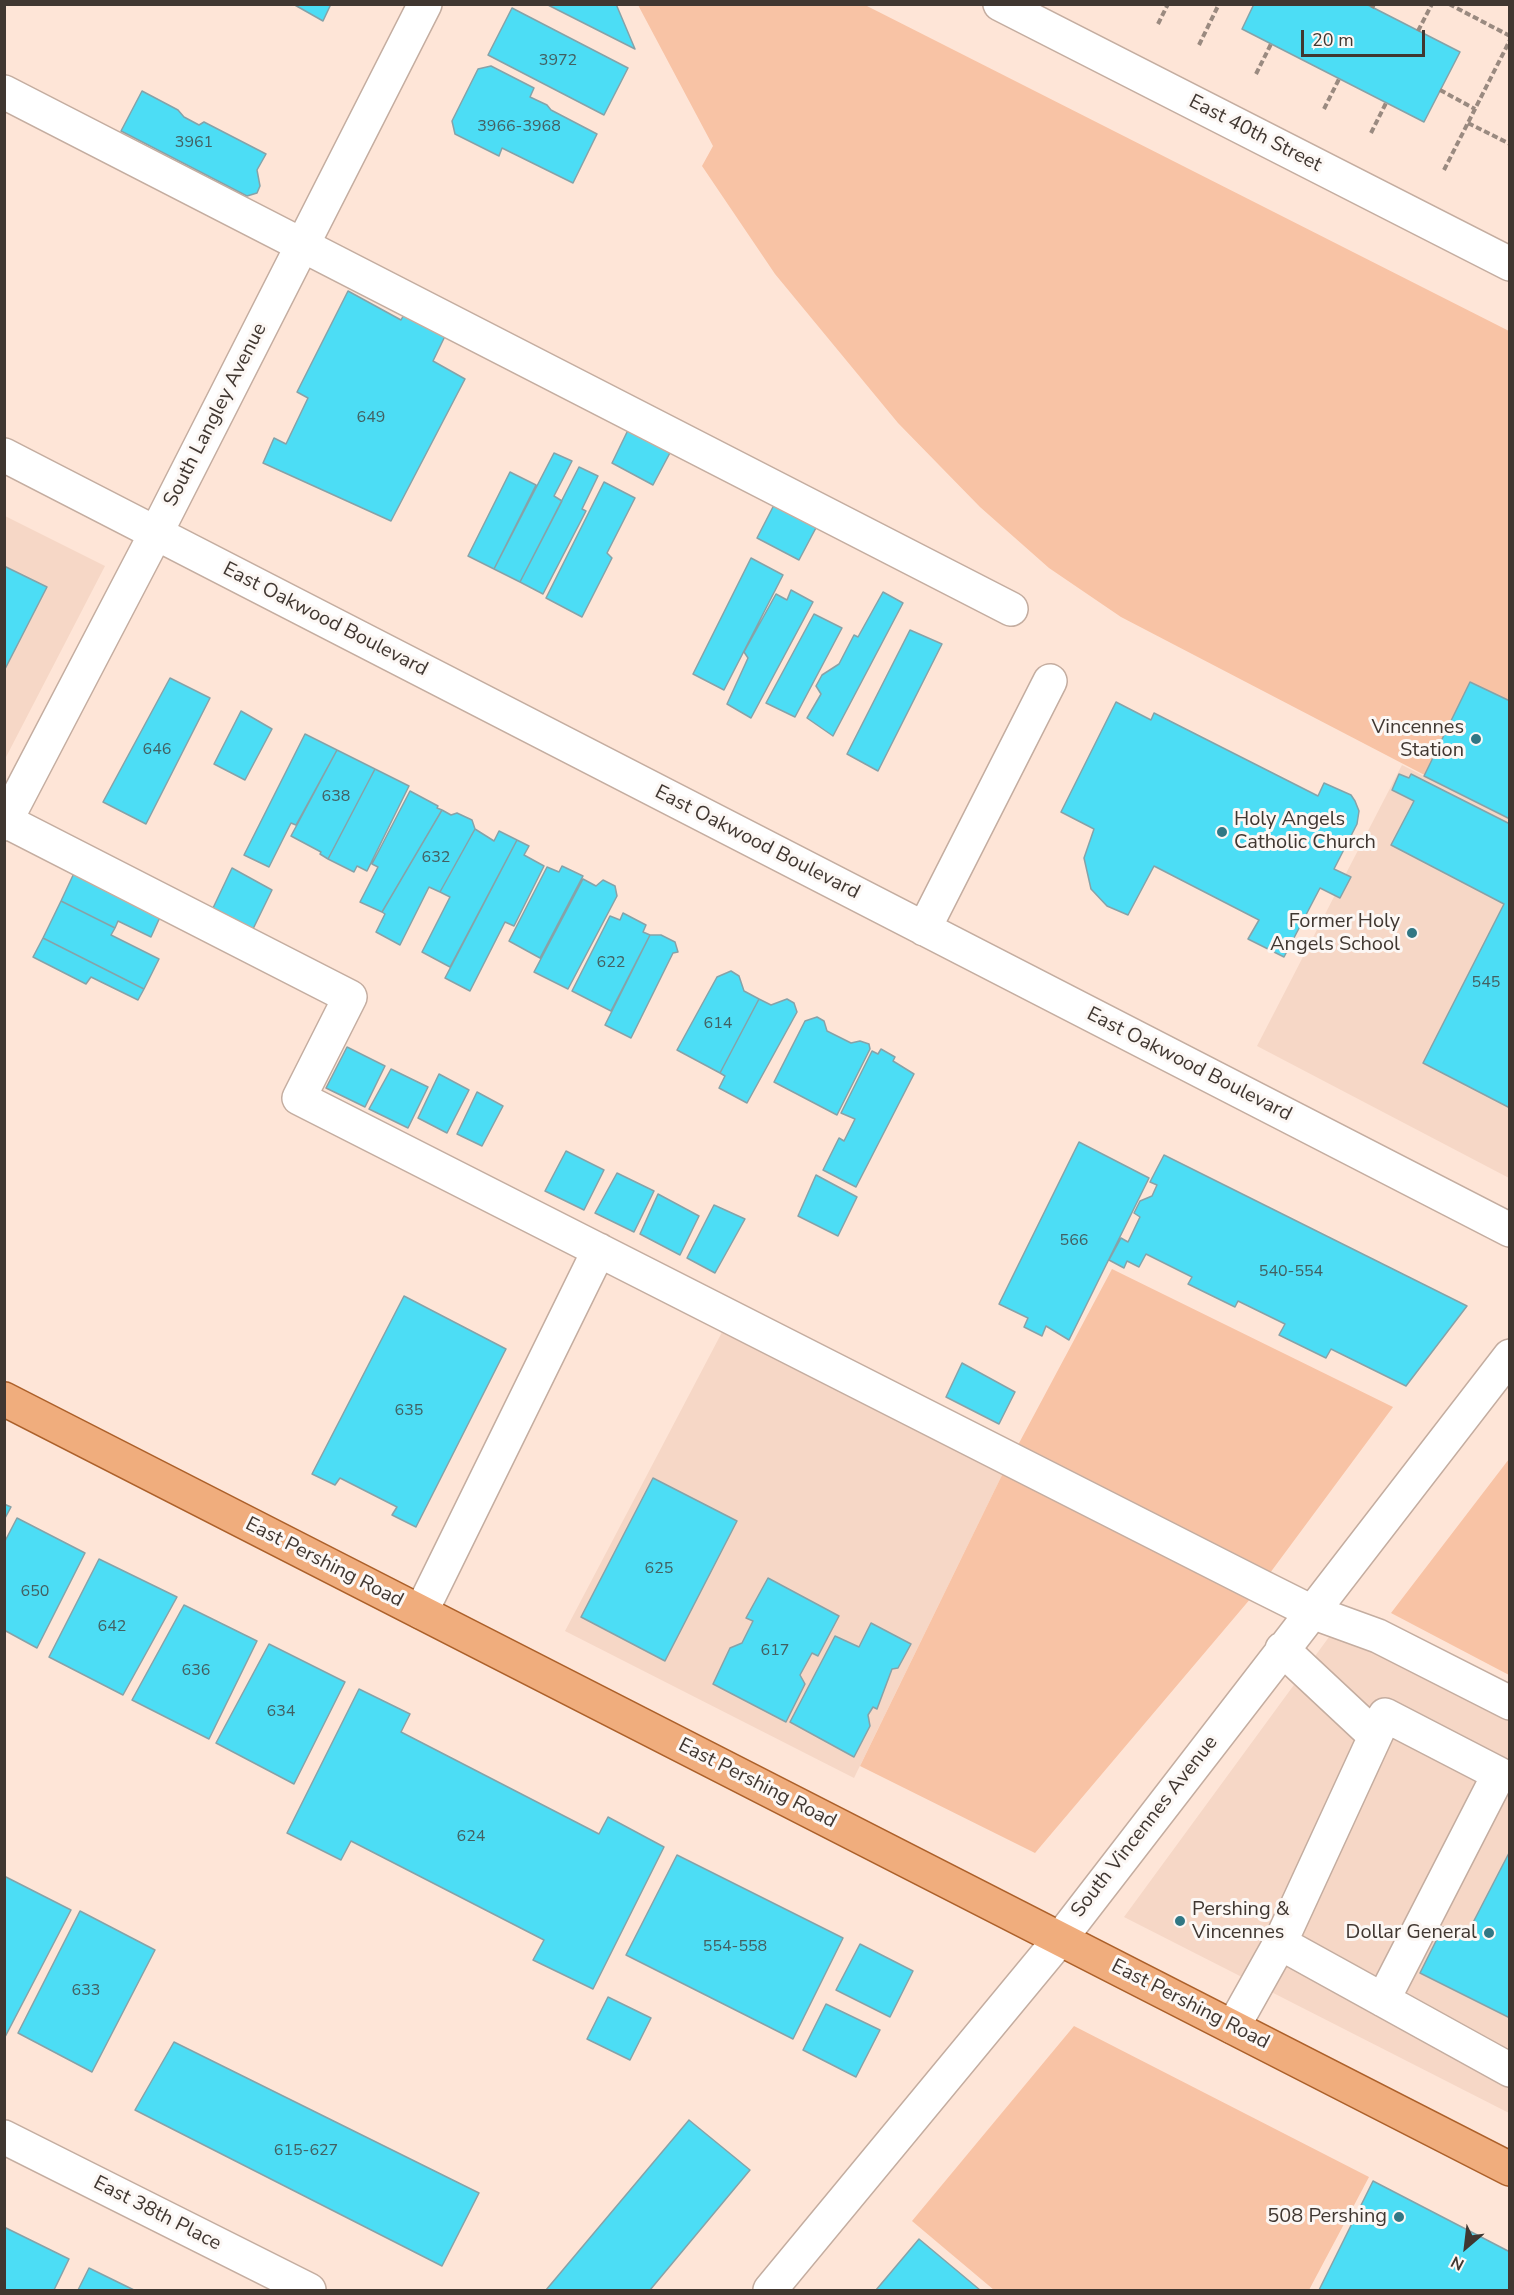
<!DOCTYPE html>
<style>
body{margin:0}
#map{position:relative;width:1514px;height:2295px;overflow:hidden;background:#fee5d7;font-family:"Nunito Sans",sans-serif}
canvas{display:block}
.frame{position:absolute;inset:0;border:6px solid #403731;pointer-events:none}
.north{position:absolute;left:1436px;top:2217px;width:60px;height:60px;-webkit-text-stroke:4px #fcf7f4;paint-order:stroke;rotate:208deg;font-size:16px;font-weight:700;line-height:24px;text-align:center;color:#403731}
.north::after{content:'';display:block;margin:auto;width:21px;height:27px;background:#403731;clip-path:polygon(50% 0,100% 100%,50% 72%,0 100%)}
.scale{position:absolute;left:1301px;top:30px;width:124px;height:27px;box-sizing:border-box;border:3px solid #403731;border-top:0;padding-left:8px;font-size:18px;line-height:21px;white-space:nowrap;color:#403731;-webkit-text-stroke:4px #fcf7f4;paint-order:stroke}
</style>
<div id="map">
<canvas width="1514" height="2295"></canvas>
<div class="frame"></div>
<div class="north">N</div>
<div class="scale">20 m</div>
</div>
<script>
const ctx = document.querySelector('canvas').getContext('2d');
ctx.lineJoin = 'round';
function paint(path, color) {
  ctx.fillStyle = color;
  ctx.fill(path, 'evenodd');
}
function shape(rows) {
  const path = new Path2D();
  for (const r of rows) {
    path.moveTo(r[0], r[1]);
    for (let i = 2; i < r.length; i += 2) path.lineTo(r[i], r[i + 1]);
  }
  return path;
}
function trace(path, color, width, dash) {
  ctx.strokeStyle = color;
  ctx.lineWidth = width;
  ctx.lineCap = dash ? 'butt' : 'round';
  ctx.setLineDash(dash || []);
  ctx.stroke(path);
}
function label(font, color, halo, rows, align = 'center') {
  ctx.font = font + ' "Nunito Sans",sans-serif';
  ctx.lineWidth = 6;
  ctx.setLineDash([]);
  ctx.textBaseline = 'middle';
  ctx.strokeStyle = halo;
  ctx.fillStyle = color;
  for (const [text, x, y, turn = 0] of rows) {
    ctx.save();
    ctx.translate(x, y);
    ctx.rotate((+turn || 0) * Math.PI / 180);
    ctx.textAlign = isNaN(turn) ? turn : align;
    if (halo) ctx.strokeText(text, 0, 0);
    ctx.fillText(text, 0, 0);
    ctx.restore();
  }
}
paint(shape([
 [5,516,105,566,5,759],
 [1402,765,1509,819,1509,1178,1257,1046],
 [730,1317,1003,1473,854,1778,565,1631],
 [1340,1622,1509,1703,1509,2113,1124,1917]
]), '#f6d7c6');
paint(shape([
 [638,5,865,5,1509,331,1509,819,1121,617,1049,568,980,507,898,423,775,274,702,166,713,146],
 [1112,1269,1393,1407,1270,1573,1018,1445],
 [1509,1459,1509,1675,1391,1613],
 [1003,1473,1251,1598,1035,1853,860,1766],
 [1074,2026,1369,2177,1309,2290,994,2290,912,2221]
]), '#f8c3a5');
const building = shape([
 [293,4,331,4,323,21,293,4],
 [546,4,616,4,635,49,546,4],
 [1254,4,1366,4,1460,52,1424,122,1242,29,1254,4],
 [512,8,628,68,604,115,488,55,512,8],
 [491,66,534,88,530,97,547,105,551,110,597,134,573,183,502,148,499,156,455,134,452,121,478,69,491,66],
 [142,91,178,110,184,117,199,125,204,122,266,154,257,170,260,186,257,193,247,196,121,131,142,91],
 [348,291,401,320,406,311,447,332,433,361,465,379,391,521,263,463,274,438,286,444,308,398,297,392,348,291],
 [629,428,672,449,653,485,612,463,629,428],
 [554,453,572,461,554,496,562,501,520,582,494,569,554,453],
 [579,467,598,476,582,509,586,511,543,594,520,582,579,467],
 [510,472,536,485,494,569,468,556,510,472],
 [604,482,635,498,607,553,612,558,582,617,546,598,604,482],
 [775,503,818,524,799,560,757,538,775,503],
 [751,558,783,575,724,690,693,674,751,558],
 [4,566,47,587,4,671,4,566],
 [791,590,813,602,751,718,727,704,748,658,744,652,776,594,787,600,791,590],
 [883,592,903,603,833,736,807,718,821,694,816,686,822,675,839,664,854,635,858,637,883,592],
 [814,614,842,628,795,717,766,703,814,614],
 [910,630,942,644,878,771,847,754,910,630],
 [170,678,210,698,146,824,103,802,170,678],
 [1470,682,1510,701,1510,819,1424,776,1470,682],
 [1116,702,1151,720,1154,713,1318,796,1324,783,1351,795,1355,801,1359,811,1357,824,1334,869,1351,877,1340,898,1320,888,1284,957,1248,939,1259,920,1154,866,1128,915,1107,906,1091,889,1084,858,1094,829,1061,812,1116,702],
 [241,711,272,729,245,780,214,764,241,711],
 [305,734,337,750,296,825,291,823,269,867,244,855,305,734],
 [337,750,375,769,328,859,320,854,321,852,291,836,337,750],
 [375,769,409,786,367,871,357,866,354,872,328,859,375,769],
 [1399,774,1409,778,1411,774,1510,824,1510,1108,1423,1063,1504,904,1391,845,1414,801,1392,790,1399,774],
 [410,791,438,806,437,808,442,810,382,912,360,902,378,867,372,864,410,791],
 [442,810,451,815,457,813,472,820,475,829,440,892,429,887,400,945,376,932,385,914,382,912,442,810],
 [475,829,494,841,499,831,517,840,450,967,422,952,450,897,440,892,475,829],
 [517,840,529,846,524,855,544,866,514,926,505,922,470,991,445,978,517,840],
 [562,866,583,876,540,958,509,941,547,867,559,872,562,866],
 [232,868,272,890,253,929,213,908,232,868],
 [75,871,161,915,151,937,118,921,115,928,61,901,75,871],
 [583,879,596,886,603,880,615,886,617,896,568,989,534,972,583,879],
 [61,901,115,928,111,935,159,959,144,989,43,938,61,901],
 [623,913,646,925,643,932,650,935,611,1011,572,991,610,916,620,920,623,913],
 [650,935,661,935,675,942,678,952,673,953,631,1038,605,1025,650,935],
 [43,938,144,989,138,1000,91,977,86,984,33,957,43,938],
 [731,971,739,976,744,991,759,999,720,1073,677,1050,717,977,731,971],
 [759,999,771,1005,787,999,794,1003,797,1012,747,1103,719,1088,725,1076,720,1073,759,999],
 [817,1017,824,1021,827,1031,851,1043,860,1041,869,1044,870,1049,837,1115,774,1082,805,1021,817,1017],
 [347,1047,385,1066,365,1107,326,1088,347,1047],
 [881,1049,895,1057,893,1061,914,1074,856,1187,823,1170,839,1138,844,1141,855,1119,841,1113,872,1051,878,1054,881,1049],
 [391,1069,428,1087,408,1128,369,1109,391,1069],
 [439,1074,469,1090,447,1133,418,1118,439,1074],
 [477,1092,503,1106,482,1146,457,1134,477,1092],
 [1079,1142,1149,1178,1069,1340,1046,1326,1042,1336,1024,1327,1028,1318,999,1304,1079,1142],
 [566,1151,604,1170,584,1210,545,1191,566,1151],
 [1164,1155,1467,1306,1406,1386,1331,1349,1326,1358,1279,1335,1285,1324,1238,1301,1235,1307,1188,1284,1192,1277,1146,1254,1139,1267,1127,1261,1124,1268,1109,1260,1121,1238,1128,1242,1140,1217,1134,1213,1140,1201,1152,1196,1157,1185,1150,1182,1164,1155],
 [617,1173,654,1191,634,1232,595,1213,617,1173],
 [816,1175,857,1197,838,1236,798,1216,816,1175],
 [658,1194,699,1216,680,1255,640,1234,658,1194],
 [714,1205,745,1219,715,1273,687,1258,714,1205],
 [404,1296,506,1349,416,1527,392,1515,397,1507,340,1478,335,1485,312,1474,404,1296],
 [962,1363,1015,1392,999,1424,946,1397,962,1363],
 [653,1478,737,1521,665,1661,581,1617,653,1478],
 [4,1504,11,1507,4,1520,4,1504],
 [17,1518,85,1553,37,1648,4,1630,4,1543,17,1518],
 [99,1559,177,1597,123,1695,49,1657,99,1559],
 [768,1578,839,1616,818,1656,812,1653,800,1675,805,1684,786,1722,713,1684,730,1648,742,1643,753,1621,746,1618,768,1578],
 [184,1605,257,1641,209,1739,132,1700,184,1605],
 [871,1623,911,1644,898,1668,892,1669,877,1709,873,1707,868,1715,870,1726,854,1757,790,1722,835,1636,859,1647,871,1623],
 [269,1644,345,1682,294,1784,216,1743,269,1644],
 [359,1689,410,1714,401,1732,599,1834,608,1817,664,1847,593,1989,533,1960,544,1940,351,1841,341,1860,287,1833,359,1689],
 [1510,1851,1510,2018,1420,1973,1443,1927,1465,1938,1510,1851],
 [677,1855,843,1938,793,2039,626,1955,677,1855],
 [4,1876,71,1910,5,2037,4,2037,4,1876],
 [80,1911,155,1950,92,2072,18,2033,80,1911],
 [860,1944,913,1971,890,2017,836,1990,860,1944],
 [608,1997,651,2018,630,2060,587,2039,608,1997],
 [826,2004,880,2030,856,2077,803,2050,826,2004],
 [174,2042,479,2193,442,2266,135,2110,174,2042],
 [689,2120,750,2170,650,2290,546,2290,689,2120],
 [1373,2181,1510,2252,1510,2290,1319,2290,1373,2181],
 [4,2227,69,2259,54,2290,4,2290,4,2227],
 [919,2239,980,2290,876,2290,919,2239],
 [89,2268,134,2290,78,2290,89,2268]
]);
paint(building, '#4cddf5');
trace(building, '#86a2a8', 1.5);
const minor = shape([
 [1000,4,1510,264],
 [4,92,1011,609],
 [4,455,1510,1230],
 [6,821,350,997,299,1098,1262,1587,1312,1612,1378,1636,1510,1703],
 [4,824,156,533,425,4],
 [924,929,1050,681],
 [421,1612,599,1250],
 [1282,1649,1375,1736],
 [1280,1943,1385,1715,1499,1774,1383,2000],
 [1233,2027,1280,1943,1510,2070],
 [4,2137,309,2290],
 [770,2290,1060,1939,1510,1356]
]);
const major = shape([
 [4,1399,1510,2169]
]);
trace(minor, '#c4ada0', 36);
trace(major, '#ac602a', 36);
trace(shape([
 [1449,4,1510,36],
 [1372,8,1374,4],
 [1158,24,1168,4],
 [1418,31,1432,4],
 [1199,45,1219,4],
 [1256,74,1271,44],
 [1440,90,1475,109],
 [1324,109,1339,79],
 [1468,123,1510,144],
 [1371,133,1386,103],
 [1444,170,1510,40]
]), '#9a8a80', 4, [6, 3]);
trace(minor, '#fff', 33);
trace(major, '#f0ad7d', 33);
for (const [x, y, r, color] of [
 [1476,739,6,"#317784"],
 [1222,832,6,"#317784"],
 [1412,933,6,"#317784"],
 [1180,1921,6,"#317784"],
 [1489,1933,6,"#317784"],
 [1399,2217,6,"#317784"]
]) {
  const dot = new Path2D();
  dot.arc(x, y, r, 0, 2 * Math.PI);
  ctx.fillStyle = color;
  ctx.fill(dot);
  trace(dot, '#fcf7f4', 2);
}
label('16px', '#436062', null, [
 ["3972",558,61],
 ["3966-3968",519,127],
 ["3961",194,143],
 ["649",371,418],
 ["646",157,750],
 ["638",336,797],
 ["632",436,858],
 ["622",611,963],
 ["545",1486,983],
 ["614",718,1024],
 ["566",1074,1241],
 ["540-554",1291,1272],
 ["635",409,1411],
 ["625",659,1569],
 ["650",35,1592],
 ["642",112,1627],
 ["617",775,1651],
 ["636",196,1671],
 ["634",281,1712],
 ["624",471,1837],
 ["554-558",735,1947],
 ["633",86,1991],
 ["615-627",306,2151]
]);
label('20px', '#403731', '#fcf7f4', [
 ["East 40th Street",1255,134,27],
 ["South Langley Avenue",216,415,-63],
 ["East Oakwood Boulevard",325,620,27],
 ["East Oakwood Boulevard",757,843,27],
 ["East Oakwood Boulevard",1189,1065,27],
 ["East Pershing Road",324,1563,27],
 ["East Pershing Road",757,1784,27],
 ["South Vincennes Avenue",1145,1827,-52],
 ["East Pershing Road",1190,2005,27],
 ["East 38th Place",157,2214,27]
]);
label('20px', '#403731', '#fcf7f4', [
 ["Vincennes",1464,728],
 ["Station",1464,751],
 ["Holy Angels",1234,820,"left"],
 ["Catholic Church",1234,843,"left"],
 ["Former Holy",1400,922],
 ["Angels School",1400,945],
 ["Pershing &",1192,1910,"left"],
 ["Vincennes",1192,1933,"left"],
 ["Dollar General",1477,1933],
 ["508 Pershing",1387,2217]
], 'right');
</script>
